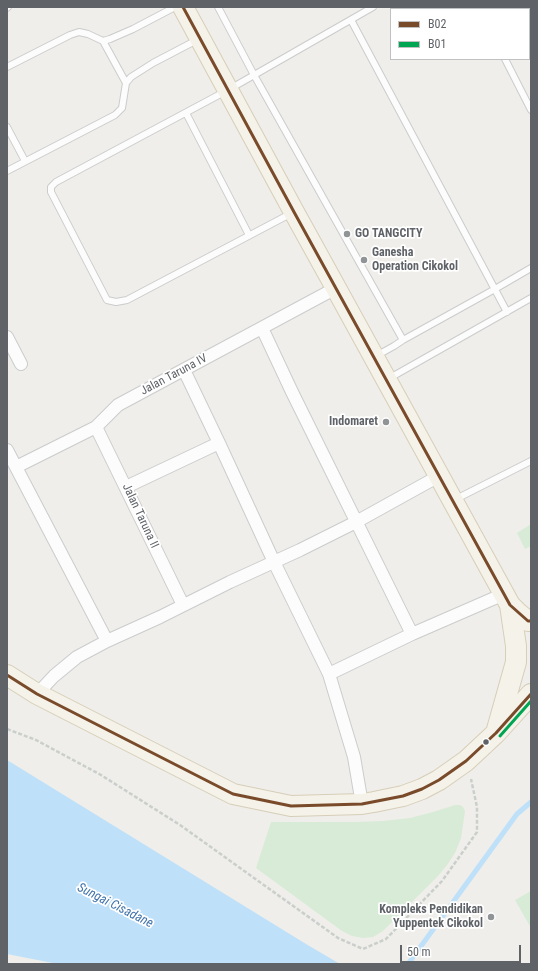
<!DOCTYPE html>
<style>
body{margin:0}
#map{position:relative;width:538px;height:971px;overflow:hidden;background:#efeeea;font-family:"Roboto Condensed",sans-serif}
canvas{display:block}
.frame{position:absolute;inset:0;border:8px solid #5f6368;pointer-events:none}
.legend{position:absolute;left:390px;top:8px;width:140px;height:52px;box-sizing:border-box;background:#fff;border:1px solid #bfc1c3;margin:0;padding:5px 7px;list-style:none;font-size:12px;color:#5f6368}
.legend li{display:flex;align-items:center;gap:8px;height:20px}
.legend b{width:20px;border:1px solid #bfc1c3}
.scale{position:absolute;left:400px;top:945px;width:121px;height:18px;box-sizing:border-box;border:2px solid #5f6368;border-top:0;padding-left:5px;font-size:12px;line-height:14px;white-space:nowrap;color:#5f6368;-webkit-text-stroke:3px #fff;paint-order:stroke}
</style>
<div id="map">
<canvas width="538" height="971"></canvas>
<div class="frame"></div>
<ul class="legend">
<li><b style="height:5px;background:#7a4b2a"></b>B02</li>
<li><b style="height:5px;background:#00a651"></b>B01</li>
</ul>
<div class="scale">50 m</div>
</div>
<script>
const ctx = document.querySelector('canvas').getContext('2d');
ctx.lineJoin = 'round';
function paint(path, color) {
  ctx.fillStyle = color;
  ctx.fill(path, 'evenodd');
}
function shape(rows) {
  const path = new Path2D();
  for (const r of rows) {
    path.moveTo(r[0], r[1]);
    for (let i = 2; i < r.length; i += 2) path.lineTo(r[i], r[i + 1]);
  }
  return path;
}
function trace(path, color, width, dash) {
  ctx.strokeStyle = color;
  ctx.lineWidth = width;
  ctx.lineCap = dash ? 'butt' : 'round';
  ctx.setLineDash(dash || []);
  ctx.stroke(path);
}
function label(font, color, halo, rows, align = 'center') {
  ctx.font = font + ' "Roboto Condensed",sans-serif';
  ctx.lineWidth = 3.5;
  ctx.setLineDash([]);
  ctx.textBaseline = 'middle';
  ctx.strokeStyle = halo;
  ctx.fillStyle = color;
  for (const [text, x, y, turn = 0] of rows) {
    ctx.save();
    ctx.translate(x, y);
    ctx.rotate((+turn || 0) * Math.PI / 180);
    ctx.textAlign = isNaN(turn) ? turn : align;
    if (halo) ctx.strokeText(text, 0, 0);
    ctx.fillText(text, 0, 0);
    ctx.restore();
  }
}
paint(shape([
 [531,524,531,546,525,549,517,533],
 [455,805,460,805,463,807,465,811,461,838,455,853,447,865,438,876,383,931,373,937,363,938,352,936,342,931,256,868,271,822,356,822,383,821,410,818,433,812],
 [531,891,531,928,515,900]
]), '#d8ebd6');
paint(shape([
 [7,760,306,944,340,964,58,964,7,954]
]), '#bfe0f9');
trace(shape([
 [408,964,517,814,531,802]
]), '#bfe0f9', 5);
const lane = shape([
 [218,7,254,75,403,340],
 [478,7,479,9],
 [7,8,8,7],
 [351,20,507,312],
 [103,41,126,83],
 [505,59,531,110],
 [7,67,70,35,79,32,88,34,103,41,110,39,133,29,175,7],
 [186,113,249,235],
 [7,127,25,161],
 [7,171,115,115,122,108,126,83,131,77,153,63,197,40],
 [292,213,127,300,116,302,107,300,51,192,51,187,56,182,228,90,373,7],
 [376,356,394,346,403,340,495,289,531,268],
 [388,379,531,298],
 [456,499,531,461]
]);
const street = shape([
 [262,328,292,392,412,634],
 [7,337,21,364],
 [184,370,219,443,274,562,329,674,354,757,362,804],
 [96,427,183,605],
 [7,450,107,641],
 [16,467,96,427,118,405,336,288],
 [126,487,219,443],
 [329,674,412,634,504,594],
 [37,694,54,676,77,657,107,641,160,617,230,582,300,550,356,522,439,476]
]);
const primary = shape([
 [183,7,294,212,336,288,510,605,516,646,516,662,496,733],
 [510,605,518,613,528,621,531,621],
 [7,675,37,694,233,794,291,806,362,804,374,802,403,796,422,789,439,780,466,761,496,733,531,694]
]);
trace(lane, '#cbcccc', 8);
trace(street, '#cbcccc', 14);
trace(primary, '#d7ceb8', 22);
trace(shape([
 [7,729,36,740,101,775,180,825,338,938,363,949,386,939,442,881,477,832,477,807,471,779]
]), '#cacfcc', 2.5, [4, 2]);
trace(lane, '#fdfcfc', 6);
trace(street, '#fdfcfc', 12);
trace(primary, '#f4f2e9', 20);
trace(shape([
 [183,7,294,212,510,605,528,621,531,621],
 [7,675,37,694,233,794,291,806,362,804,403,796,422,789,439,780,466,761,496,733,531,694]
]), '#7a4b2a', 3);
trace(shape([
 [500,736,531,701]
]), '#00a651', 3);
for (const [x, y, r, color] of [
 [347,234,4,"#919496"],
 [364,260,4,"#919496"],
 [386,422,4,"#919496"],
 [486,742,3.5,"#5f6368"],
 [491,917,4,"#919496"]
]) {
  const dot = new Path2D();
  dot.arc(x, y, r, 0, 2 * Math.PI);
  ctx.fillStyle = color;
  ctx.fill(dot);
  trace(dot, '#fff', 1.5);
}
label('bold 12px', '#5f6368', '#fff', [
 ["GO TANGCITY",355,234],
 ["Ganesha",372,253],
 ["Operation Cikokol",372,267],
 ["Indomaret",378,422,"right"],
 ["Kompleks Pendidikan",483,910,"right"],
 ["Yuppentek Cikokol",483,924,"right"]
], 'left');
label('12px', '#5f6368', '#fff', [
 ["Jalan Taruna IV",174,375,-28],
 ["Jalan Taruna II",140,516,65]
]);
label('italic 13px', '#4174aa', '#fff', [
 ["Sungai Cisadane",115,906,27]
]);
</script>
